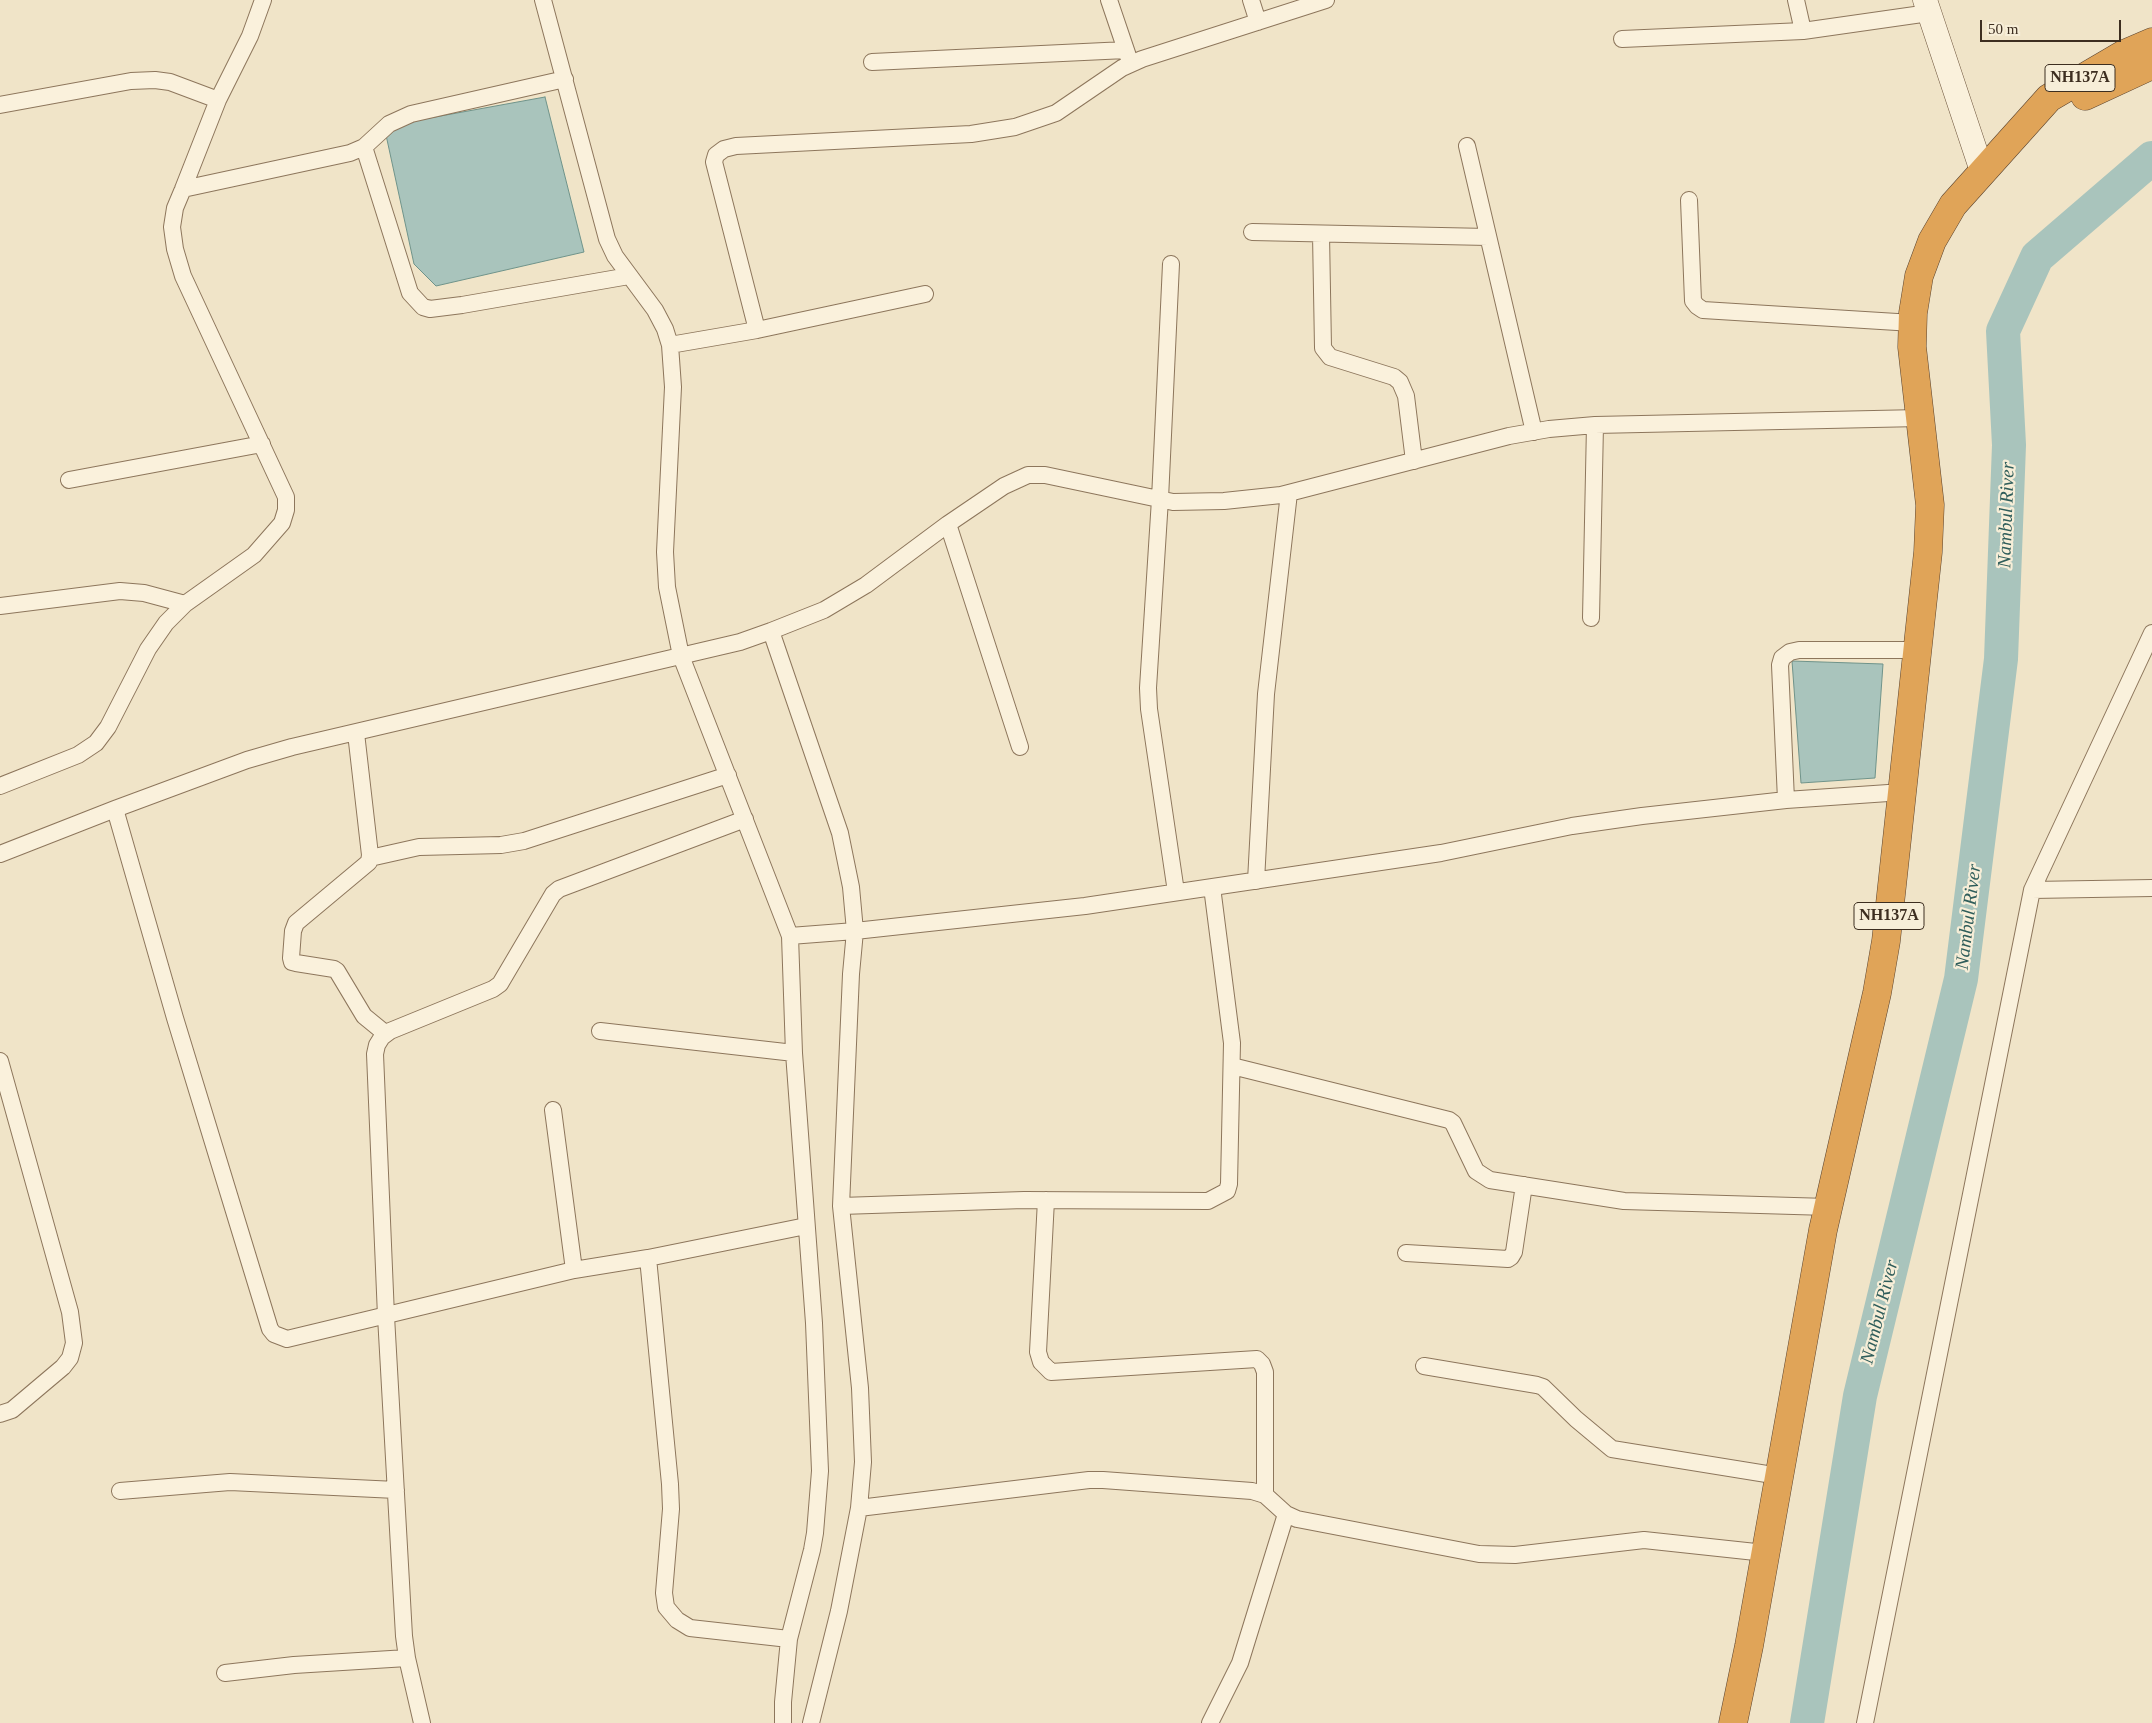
<!DOCTYPE html>
<style>
body{margin:0}
#map{position:relative;width:2152px;height:1723px;overflow:hidden;background:#f0e4c8;font-family:Georgia,serif}
canvas{display:block}
.scale{position:absolute;left:1980px;top:20px;width:141px;height:22px;box-sizing:border-box;border:2px solid #3d2e20;border-top:0;padding-left:6px;font-size:15px;line-height:18px;white-space:nowrap;color:#3d2e20;-webkit-text-stroke:4px #f7eed8;paint-order:stroke}
</style>
<div id="map">
<canvas width="2152" height="1723"></canvas>
<div class="scale">50 m</div>
</div>
<script>
const ctx = document.querySelector('canvas').getContext('2d');
ctx.lineJoin = 'round';
function paint(path, color) {
  ctx.fillStyle = color;
  ctx.fill(path, 'evenodd');
}
function shape(rows) {
  const path = new Path2D();
  for (const r of rows) {
    path.moveTo(r[0], r[1]);
    for (let i = 2; i < r.length; i += 2) path.lineTo(r[i], r[i + 1]);
  }
  return path;
}
function trace(path, color, width, dash) {
  ctx.strokeStyle = color;
  ctx.lineWidth = width;
  ctx.lineCap = dash ? 'butt' : 'round';
  ctx.setLineDash(dash || []);
  ctx.stroke(path);
}
function label(font, color, halo, rows, align = 'center') {
  ctx.font = font + ' Georgia,serif';
  ctx.lineWidth = 4.5;
  ctx.setLineDash([]);
  ctx.textBaseline = 'middle';
  ctx.strokeStyle = halo;
  ctx.fillStyle = color;
  for (const [text, x, y, turn = 0] of rows) {
    ctx.save();
    ctx.translate(x, y);
    ctx.rotate((+turn || 0) * Math.PI / 180);
    ctx.textAlign = isNaN(turn) ? turn : align;
    if (halo) ctx.strokeText(text, 0, 0);
    ctx.fillText(text, 0, 0);
    ctx.restore();
  }
}
const water = shape([
 [545,97,584,252,436,286,414,264,386,135,391,125,545,97],
 [1792,661,1883,664,1875,778,1801,783,1792,661]
]);
paint(water, '#a9c4bc');
trace(water, '#6f938a', 1);
trace(shape([
 [1807,1723,1860,1396,1961,979,2001,659,2009,445,2003,331,2037,257,2152,158]
]), '#a9c4bc', 34);
const street = shape([
 [543,0,607,239,615,256,655,310,665,329,670,345,673,387,665,552,667,587,681,656,790,936,794,1053,814,1323,820,1471,815,1533,812,1550,789,1639,783,1702,783,1723],
 [1109,0,1129,59],
 [1251,0,1258,22],
 [1796,0,1803,31],
 [1622,39,1803,31,1929,13],
 [872,62,1126,50],
 [0,105,131,81,155,80,170,82,218,100],
 [1467,146,1534,432],
 [364,147,410,293,423,307,430,309,462,305,629,276],
 [183,189,350,153,364,147,389,124,411,114,565,79],
 [1689,200,1693,301,1697,306,1703,310,1913,323],
 [1252,232,1488,237],
 [1321,234,1323,348,1330,357,1394,377,1400,382,1406,396,1414,461],
 [1171,264,1160,499,1148,688,1149,709,1176,892],
 [757,330,714,162,716,155,724,149,736,146,971,134,1015,127,1056,113,1122,68,1142,59,1326,0],
 [670,345,757,330,925,294],
 [69,480,262,444],
 [948,524,1020,747],
 [0,606,120,591,144,593,185,604],
 [1591,618,1595,425],
 [771,631,840,833,851,887,855,931,851,974,841,1206,860,1388,863,1462,859,1508,839,1611,811,1723],
 [356,733,370,855,369,862,296,923,293,931,291,958,292,962,296,963,334,969,337,971,364,1016,386,1034],
 [0,786,78,755,96,743,108,727,148,649,166,623,185,604,254,555,282,523,286,510,286,497,183,276,175,249,172,227,175,208,183,189,218,100,250,36,263,0],
 [1786,800,1780,665,1782,658,1790,652,1799,650,1916,650],
 [115,809,175,1018,270,1329,274,1334,287,1339,574,1270,648,1258,806,1226],
 [0,854,115,809,247,760,292,747,740,642,771,631,824,610,866,585,948,524,1004,486,1028,475,1045,475,1173,502,1224,501,1281,495,1509,436,1549,429,1595,425,1920,418],
 [370,858,419,847,501,845,524,841,728,775],
 [1256,881,1266,694,1289,493],
 [2032,890,2152,888],
 [790,936,855,931,1085,906,1441,853,1572,826,1642,816,1786,800,1903,792],
 [600,1031,794,1053],
 [0,1061,70,1312,74,1343,70,1358,63,1367,12,1410,0,1414],
 [1232,1066,1449,1120,1453,1123,1476,1171,1490,1180,1624,1201,1828,1207],
 [553,1110,574,1270],
 [1046,1200,1038,1352,1041,1362,1051,1372,1257,1359,1262,1364,1265,1372,1265,1495],
 [841,1206,1024,1200,1208,1201,1227,1191,1229,1184,1232,1043,1212,887],
 [1406,1253,1508,1259,1511,1257,1514,1252,1524,1185],
 [648,1258,670,1484,671,1509,664,1593,666,1607,677,1620,690,1628,789,1639],
 [1424,1366,1537,1385,1543,1387,1576,1419,1612,1449,1779,1476],
 [120,1491,230,1482,396,1490],
 [859,1508,1089,1480,1103,1480,1252,1491,1265,1495,1286,1514,1297,1519,1479,1554,1515,1555,1644,1540,1765,1553],
 [225,1673,294,1665,407,1658],
 [422,1723,407,1658,404,1636,386,1316,375,1054,377,1045,382,1037,390,1031,493,989,500,984,553,894,559,889,745,819],
 [1210,1723,1240,1663,1286,1514],
 [1865,1723,2032,890,2152,633]
]);
const secondary = shape([
 [1925,0,1982,171]
]);
const highway = shape([
 [2085,96,2152,65],
 [1733,1723,1749,1646,1823,1230,1877,993,1886,941,1928,552,1930,505,1912,347,1913,313,1919,276,1932,241,1953,205,2049,98,2124,54,2152,42]
]);
trace(street, '#8d765c', 18);
trace(secondary, '#6f573f', 25);
trace(highway, '#5b4430', 29);
trace(street, '#faf1dc', 16);
trace(secondary, '#faf1dc', 24);
trace(highway, '#e0a458', 28);
for (const [x, y, w] of [
 [2080,78,70],
 [1889,916,70]
]) {
  const box = new Path2D();
  box.roundRect(x - w / 2, y - 13.5, w, 27, 4);
  ctx.fillStyle = '#f7eed8';
  ctx.fill(box);
  trace(box, '#3d2e20', 1);
}
label('bold 16px', '#3d2e20', null, [
 ["NH137A",2080,78],
 ["NH137A",1889,916]
]);
label('italic 19px', '#2f5d5a', '#f7eed8', [
 ["Nambul River",2007,515,-88],
 ["Nambul River",1969,917,-83],
 ["Nambul River",1880,1312,-76]
]);
</script>
